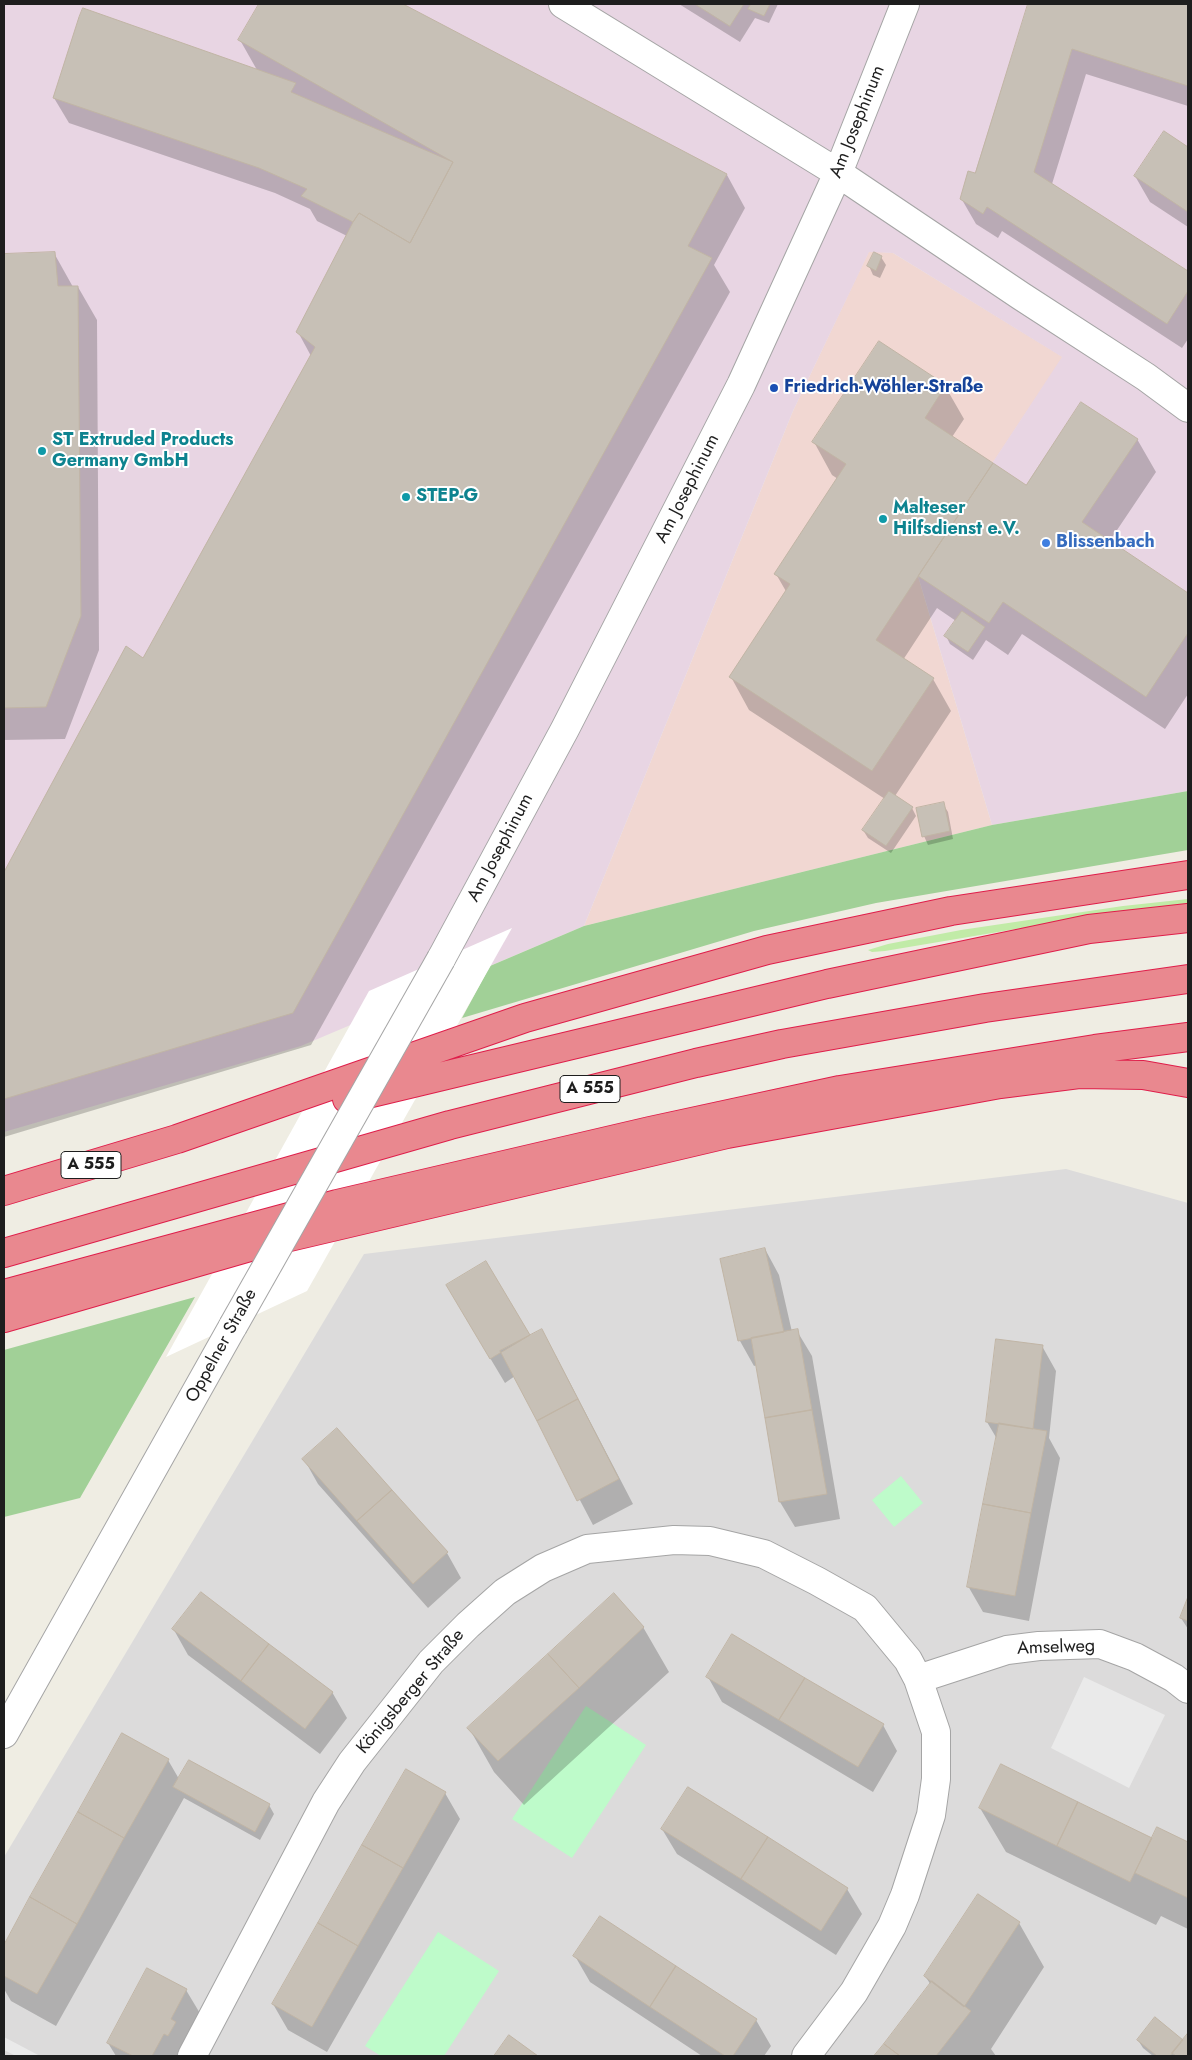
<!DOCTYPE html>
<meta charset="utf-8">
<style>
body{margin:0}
#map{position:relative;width:1192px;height:2060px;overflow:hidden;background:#efede3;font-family:Jost,sans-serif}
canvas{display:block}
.frame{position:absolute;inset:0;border:5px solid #1e1e1e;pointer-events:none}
</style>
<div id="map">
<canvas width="1192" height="2060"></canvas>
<div class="frame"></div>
</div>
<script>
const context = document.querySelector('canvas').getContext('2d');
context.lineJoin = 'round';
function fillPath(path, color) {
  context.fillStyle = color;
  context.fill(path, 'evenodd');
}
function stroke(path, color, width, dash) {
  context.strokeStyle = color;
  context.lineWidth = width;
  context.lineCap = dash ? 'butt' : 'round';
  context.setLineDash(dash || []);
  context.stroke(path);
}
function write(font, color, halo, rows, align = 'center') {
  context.font = font + ' Jost,sans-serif';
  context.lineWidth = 4;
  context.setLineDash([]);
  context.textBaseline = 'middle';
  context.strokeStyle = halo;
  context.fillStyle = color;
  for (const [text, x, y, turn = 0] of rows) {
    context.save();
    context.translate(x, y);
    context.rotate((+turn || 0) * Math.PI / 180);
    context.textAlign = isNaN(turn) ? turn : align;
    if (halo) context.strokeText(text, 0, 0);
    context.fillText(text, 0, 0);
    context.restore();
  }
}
const residential = new Path2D(`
 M 1066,1169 L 1188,1203 L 1188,2056 L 4,2056 L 4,1857 L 364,1254 Z`);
const commercial = new Path2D(`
 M 869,251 L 893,253 L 1063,357 L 918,576 L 992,825 L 584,926 L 793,411 Z`);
const industrial = new Path2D(`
 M 4,4 L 1188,4 L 1188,791 L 992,825 L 918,576 L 1062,357 L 893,253 L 869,252 L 793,411 L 584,926 L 301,1046 L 4,1132 Z`);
const grass = new Path2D(`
 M 1188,899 L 1188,905 L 1034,926 L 885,951 L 872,952 L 868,950 L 888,944 L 961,930 L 1123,906 Z`);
const forest = new Path2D(`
 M 1188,791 L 1188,850 L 876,903 L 754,931 L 462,1018 L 490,966 L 584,926 L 992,825 Z
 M 195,1297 L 80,1498 L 4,1517 L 4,1350 Z`);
const park = new Path2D(`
 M 901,1476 L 923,1503 L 894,1527 L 872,1500 Z
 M 586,1706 L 646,1745 L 572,1858 L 512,1819 Z
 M 438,1932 L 499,1971 L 444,2056 L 381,2056 L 365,2046 Z`);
const parking = new Path2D(`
 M 1084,1677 L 1165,1715 L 1129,1788 L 1051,1748 Z
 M 4,2037 L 40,2056 L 16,2056 L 4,2050 Z`);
const pier = new Path2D(`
 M 512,928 L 307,1291 L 166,1357 L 369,991 Z`);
const shadow = new Path2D(`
 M 261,4 L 401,4 L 727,175 L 745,208 L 714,265 L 730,292 L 311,1045 L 4,1137 L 4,875 L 127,648 L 143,660 L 311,356 L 298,332 L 347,236 L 317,221 L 310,209 L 275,193 L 69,123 L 54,98 L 257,70 L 240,40 Z
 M 679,4 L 778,4 L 769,23 L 755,18 L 740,42 Z
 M 1029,4 L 1188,4 L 1188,106 L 1086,74 L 1052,184 L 1188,273 L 1188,339 L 1182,348 L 1002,231 L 998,238 L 976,224 L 961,198 L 976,174 Z
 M 1164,133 L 1188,149 L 1188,227 L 1150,202 L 1135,176 Z
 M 54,253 L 73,287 L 78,287 L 97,320 L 99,650 L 65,739 L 4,740 L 4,255 Z
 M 881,257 L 886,265 L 880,278 L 873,275 L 869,266 Z
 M 945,386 L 964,419 L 952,437 L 1026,486 L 1137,439 L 1156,472 L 1109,542 L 1188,594 L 1188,694 L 1165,729 L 1022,634 L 1008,655 L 986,640 L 973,660 L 950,644 L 946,636 L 956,621 L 937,608 L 903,660 L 933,679 L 951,711 L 895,796 L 912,808 L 916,816 L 891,853 L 868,838 L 863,830 L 885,799 L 749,710 L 731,677 L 787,593 L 776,574 L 838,479 L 832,475 L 814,442 Z
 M 943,804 L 948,812 L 953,839 L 928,845 L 924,836 Z
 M 765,1249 L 779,1275 L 792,1332 L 797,1331 L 812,1356 L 840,1519 L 795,1527 L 780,1502 L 757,1365 L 754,1366 L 740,1341 L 721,1259 Z
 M 486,1263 L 529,1337 L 556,1356 L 633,1504 L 593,1525 L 515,1376 L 505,1383 L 462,1311 Z
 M 1042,1346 L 1056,1371 L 1049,1438 L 1060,1458 L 1029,1621 L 983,1612 L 968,1586 L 997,1439 L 987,1422 Z
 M 337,1429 L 447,1553 L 461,1578 L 428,1608 L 318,1484 L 304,1459 Z
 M 1188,1600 L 1188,1629 L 1181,1618 Z
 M 643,1627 L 669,1672 L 524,1805 L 494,1772 L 469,1728 Z
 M 174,1630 L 332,1692 L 347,1718 L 320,1754 L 188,1655 Z
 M 708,1677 L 883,1725 L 897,1751 L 873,1792 L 722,1702 Z
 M 123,1734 L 168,1760 L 179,1779 L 189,1761 L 269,1805 L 274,1814 L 260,1840 L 184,1798 L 56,2026 L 11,2001 L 4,1989 L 4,1947 Z
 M 406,1771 L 445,1793 L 460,1819 L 327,2052 L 288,2030 L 273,2004 Z
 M 980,1808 L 1153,1839 L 1158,1828 L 1188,1843 L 1188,1929 L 1161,1916 L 1156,1925 L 1006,1852 Z
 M 662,1829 L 847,1889 L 862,1914 L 836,1955 L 677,1854 Z
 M 601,1918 L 756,2020 L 771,2046 L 764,2056 L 702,2056 L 590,1982 L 575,1956 Z
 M 1019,1923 L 1044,1967 L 991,2049 L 996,2056 L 876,2056 L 931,1985 L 925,1976 Z
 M 186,1990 L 201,2015 L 185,2056 L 116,2056 L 108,2043 Z
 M 1188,2035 L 1188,2056 L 1153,2056 L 1143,2048 L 1138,2040 L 1184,2042 Z`);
const building = new Path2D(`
 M 259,4 L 403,4 L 727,174 L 688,246 L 712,258 L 293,1013 L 4,1099 L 4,872 L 126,646 L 143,658 L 315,347 L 296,332 L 353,222 L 359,213 L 410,243 L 453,162 L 238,40 Z
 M 695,4 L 744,4 L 730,26 Z
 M 751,4 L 770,4 L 764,16 L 748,9 Z
 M 1028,4 L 1188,4 L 1188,86 L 1072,49 L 1034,172 L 1188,271 L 1188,291 L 1167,324 L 987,207 L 983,214 L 960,199 L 968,171 L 975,173 Z
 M 83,8 L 296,83 L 291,92 L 453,162 L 410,243 L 359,213 L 353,222 L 301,196 L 307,189 L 259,168 L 53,98 L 79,17 Z
 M 1164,131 L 1188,147 L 1188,212 L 1134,176 Z
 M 55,252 L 58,286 L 78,286 L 81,616 L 46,707 L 4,708 L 4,254 Z
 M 874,252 L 882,256 L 876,271 L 867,266 Z
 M 879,341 L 946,385 L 925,418 L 993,463 L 876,640 L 934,678 L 872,771 L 729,677 L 790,584 L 774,574 L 846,464 L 812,442 Z
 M 1081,402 L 1138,439 L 1082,522 L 1188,593 L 1188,633 L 1146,697 L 1003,602 L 989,623 L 918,576 L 993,463 L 1026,485 Z
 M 962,611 L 985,627 L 968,652 L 944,636 Z
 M 889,791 L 913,807 L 886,846 L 862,830 Z
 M 944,802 L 950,831 L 922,837 L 916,808 Z
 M 765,1248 L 784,1332 L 738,1341 L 720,1259 Z
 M 486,1261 L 530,1335 L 490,1359 L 446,1285 Z
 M 542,1329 L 578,1399 L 537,1421 L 500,1351 Z
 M 798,1329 L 812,1410 L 765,1418 L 751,1338 Z
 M 996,1339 L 1043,1345 L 1033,1429 L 986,1422 Z
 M 578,1399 L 619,1479 L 577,1501 L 537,1421 Z
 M 812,1410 L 827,1494 L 779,1502 L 765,1418 Z
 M 999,1423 L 1047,1431 L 1031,1513 L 983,1504 Z
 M 337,1428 L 392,1490 L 357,1521 L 302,1459 Z
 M 392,1490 L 448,1552 L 413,1584 L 357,1521 Z
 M 983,1504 L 1031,1513 L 1015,1596 L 967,1587 Z
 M 201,1592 L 269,1644 L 241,1681 L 172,1629 Z
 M 614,1593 L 644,1627 L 579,1688 L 548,1654 Z
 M 1188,1597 L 1188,1621 L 1180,1618 Z
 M 732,1634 L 805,1678 L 779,1720 L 706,1677 Z
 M 269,1644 L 333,1692 L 305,1729 L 241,1681 Z
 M 548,1654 L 579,1688 L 498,1761 L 467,1728 Z
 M 805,1678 L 884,1724 L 858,1767 L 779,1720 Z
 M 122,1733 L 169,1759 L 124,1838 L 78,1812 Z
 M 189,1760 L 270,1804 L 255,1832 L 173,1787 Z
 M 1001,1764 L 1078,1802 L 1057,1846 L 979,1808 Z
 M 406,1769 L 446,1792 L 403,1868 L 362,1845 Z
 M 688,1787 L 768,1837 L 741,1879 L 661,1829 Z
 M 1078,1802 L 1152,1838 L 1130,1882 L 1057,1846 Z
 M 78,1812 L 124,1838 L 77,1924 L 30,1897 Z
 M 1157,1827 L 1188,1842 L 1188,1898 L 1135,1873 Z
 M 768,1837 L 848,1888 L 821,1931 L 741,1879 Z
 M 362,1845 L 403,1868 L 358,1946 L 318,1923 Z
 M 978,1894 L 1020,1922 L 964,2007 L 924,1976 Z
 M 30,1897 L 77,1924 L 37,1994 L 4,1976 L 4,1945 Z
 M 600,1916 L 676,1966 L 650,2007 L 573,1956 Z
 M 318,1923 L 358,1946 L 312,2027 L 272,2004 Z
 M 676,1966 L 757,2019 L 733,2056 L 725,2056 L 650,2007 Z
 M 147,1968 L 187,1989 L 171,2019 L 176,2022 L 168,2036 L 164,2034 L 152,2056 L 133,2056 L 107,2043 Z
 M 932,1981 L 971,2011 L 936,2056 L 900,2056 L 884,2044 Z
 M 1155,2017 L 1183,2040 L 1170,2056 L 1157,2056 L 1137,2040 Z
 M 1188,2033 L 1188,2056 L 1176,2056 L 1172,2053 Z
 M 509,2035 L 538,2056 L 494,2056 Z
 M 884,2044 L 900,2056 L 874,2056 Z`);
const minor = new Path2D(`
 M 563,4 L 838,173 L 1021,296 L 1146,377 L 1188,408
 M 441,959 L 565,729 L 741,385 L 838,173 L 905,4
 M 918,1679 L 1007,1650 L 1039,1646 L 1100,1644 L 1135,1657 L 1174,1678 L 1188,1689
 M 4,1734 L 233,1326
 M 192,2056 L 326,1802 L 352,1762 L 431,1662 L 468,1625 L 505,1592 L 543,1568 L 587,1549 L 674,1540 L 710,1541 L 764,1554 L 817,1581 L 865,1608 L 908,1660 L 918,1679 L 936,1732 L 936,1779 L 931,1815 L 905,1895 L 892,1926 L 854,1992 L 806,2056`);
const highway = new Path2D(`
 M 347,1099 L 827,984 L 1089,929 L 1188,918
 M 4,1191 L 177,1139 L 525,1018 L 767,950 L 951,911 L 1188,875
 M 4,1253 L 450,1125 L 696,1063 L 782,1044 L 985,1008 L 1188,979
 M 4,1294 L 337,1204 L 650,1131 L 840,1090 L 1095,1049 L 1188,1037
 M 4,1318 L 260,1244 L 727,1134 L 1000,1084 L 1079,1074 L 1143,1075 L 1188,1083`);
const minorBridge = new Path2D(`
 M 233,1326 L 441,959`);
const markers = [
 [774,388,5,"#1a4fb4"],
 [42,451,5,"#0f9aa8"],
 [406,497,5,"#0f9aa8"],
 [883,519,5,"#0f9aa8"],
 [1046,543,5,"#3f7fe0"]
];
const shields = [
 [590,1089,60],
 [91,1165,60]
];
const shieldNames = [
 ["A 555",590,1089],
 ["A 555",91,1165]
];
const streetNames = [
 ["Am Josephinum",858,122,-68],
 ["Am Josephinum",688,489,-63],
 ["Am Josephinum",501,848,-62],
 ["Oppelner Straße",222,1346,-61],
 ["Amselweg",1056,1648,-2],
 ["Königsberger Straße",411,1692,-50]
];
const transitNames = [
 ["Friedrich-Wöhler-Straße",784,388]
];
const cultureNames = [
 ["ST Extruded Products",52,441],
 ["Germany GmbH",52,462],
 ["STEP-G",416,497],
 ["Malteser",893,509],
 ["Hilfsdienst e.V.",893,530]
];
const shopNames = [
 ["Blissenbach",1056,543]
];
fillPath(residential, '#dcdbdb');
fillPath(commercial, '#f1d7d2');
fillPath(industrial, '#e8d5e3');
fillPath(grass, '#c1eba7');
fillPath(forest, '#a1d097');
fillPath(park, '#befbca');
fillPath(parking, '#eaeaea');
fillPath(pier, '#fff');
fillPath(shadow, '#0003');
fillPath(building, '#c7c0b6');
stroke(building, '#c1b5a5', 1);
stroke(minor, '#a5a5a5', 30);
stroke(highway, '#df1e4a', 30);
stroke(minor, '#fff', 28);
stroke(highway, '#e9888f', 28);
stroke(minorBridge, '#a5a5a5', 30, []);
stroke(minorBridge, '#fff', 28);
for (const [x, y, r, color] of markers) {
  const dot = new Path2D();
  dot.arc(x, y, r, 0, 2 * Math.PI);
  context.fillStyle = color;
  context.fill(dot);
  stroke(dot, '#fff', 2);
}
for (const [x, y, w] of shields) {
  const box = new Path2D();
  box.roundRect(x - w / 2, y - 13.5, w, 27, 4);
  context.fillStyle = '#fff';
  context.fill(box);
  stroke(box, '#1e1e1e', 1);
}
write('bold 16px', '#1e1e1e', null, shieldNames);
write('18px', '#1e1e1e', '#fff', streetNames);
write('bold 18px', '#164399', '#fff', transitNames, 'left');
write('bold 18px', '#0d838f', '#fff', cultureNames, 'left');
write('bold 18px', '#366cbe', '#fff', shopNames, 'left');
</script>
